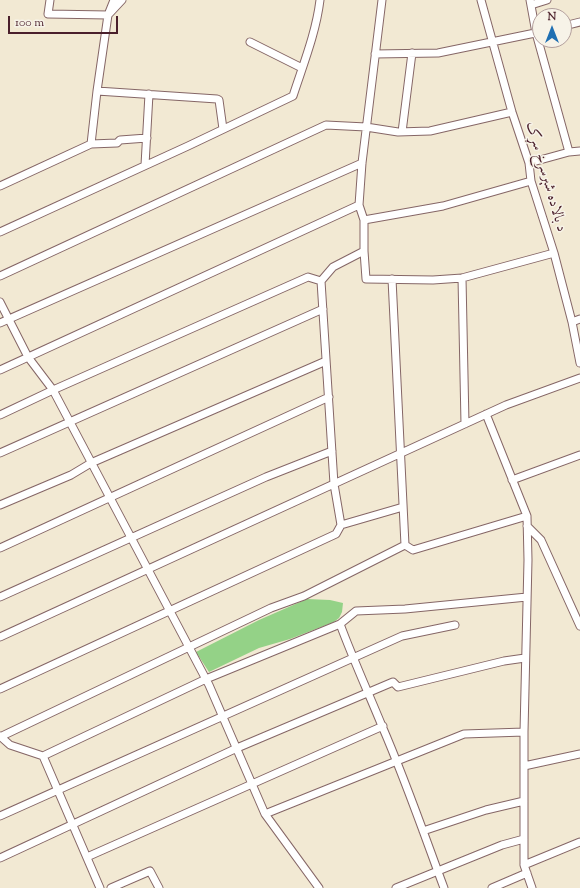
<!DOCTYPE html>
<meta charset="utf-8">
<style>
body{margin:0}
#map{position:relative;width:580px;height:888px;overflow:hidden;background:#f2e9d3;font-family:"Sorts Mill Goudy",serif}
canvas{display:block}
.north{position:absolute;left:532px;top:8px;width:40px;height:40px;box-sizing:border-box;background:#f7f3e8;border:1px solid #b29e9c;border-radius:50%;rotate:0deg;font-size:11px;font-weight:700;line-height:16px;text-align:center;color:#4a1f2b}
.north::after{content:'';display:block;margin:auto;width:14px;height:18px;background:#1f6fb2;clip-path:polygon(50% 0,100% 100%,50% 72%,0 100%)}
.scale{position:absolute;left:8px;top:16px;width:110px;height:18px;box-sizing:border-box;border:2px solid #4a1f2b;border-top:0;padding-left:5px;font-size:12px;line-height:14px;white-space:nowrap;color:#4a1f2b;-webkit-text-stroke:3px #f7f3e8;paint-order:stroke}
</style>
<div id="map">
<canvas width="580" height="888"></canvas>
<div class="north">N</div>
<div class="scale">100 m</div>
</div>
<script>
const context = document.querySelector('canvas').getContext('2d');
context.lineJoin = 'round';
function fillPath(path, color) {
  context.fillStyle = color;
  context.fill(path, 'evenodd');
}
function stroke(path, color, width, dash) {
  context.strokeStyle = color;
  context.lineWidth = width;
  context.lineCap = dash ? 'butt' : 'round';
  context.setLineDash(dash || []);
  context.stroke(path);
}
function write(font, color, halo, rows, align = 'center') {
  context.font = font + ' "Sorts Mill Goudy",Amiri,serif';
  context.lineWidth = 3;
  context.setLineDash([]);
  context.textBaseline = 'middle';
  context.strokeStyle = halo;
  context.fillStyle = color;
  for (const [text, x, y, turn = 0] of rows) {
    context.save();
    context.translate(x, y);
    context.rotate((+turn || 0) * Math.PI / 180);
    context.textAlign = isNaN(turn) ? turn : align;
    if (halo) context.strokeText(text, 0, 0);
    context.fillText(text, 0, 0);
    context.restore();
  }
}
const green = new Path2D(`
 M 307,599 L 330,600 L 343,603 L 342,612 L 339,618 L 334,622 L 290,639 L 259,648 L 209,672 L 196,652 L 259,620 Z`);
const minor = new Path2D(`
 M 50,0 L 48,14 L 108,15 L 122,0
 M 481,0 L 512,112 L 529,163 L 531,181 L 554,253 L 572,322 L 580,363
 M 530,0 L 536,33 L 569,152
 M 531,5 L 547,0
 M 564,26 L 580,22
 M 250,42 L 302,68
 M 375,54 L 438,53 L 540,32
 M 97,91 L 217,99 L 219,100 L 223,129
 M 402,132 L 412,53
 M 91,144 L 97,91 L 108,15 L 114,0
 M 529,163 L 569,152 L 580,151
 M 145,165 L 149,94
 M 0,186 L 91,144 L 117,143 L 120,140 L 147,138
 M 364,220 L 443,206 L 531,181
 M 0,232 L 188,146 L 293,96 C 303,65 316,33 320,0
 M 364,251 L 366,279 L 433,280 L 462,278 L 554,253
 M 0,276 L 326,125 L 366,127 L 398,132 L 430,131 L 512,112
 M 462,278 L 465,424
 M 392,279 L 405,545
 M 0,302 L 28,357 L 53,390 L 209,685 L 265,814 L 319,888
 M 572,322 L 580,319
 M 0,323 L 362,163
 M 0,370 L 359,205
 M 486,414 L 527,516 L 528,560 L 524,732 L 524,865 L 532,888
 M 0,415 L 53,390 L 308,277 L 321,281
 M 0,453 L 323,309
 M 512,480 L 580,455
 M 0,505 L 71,475 L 91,463 L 326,361
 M 341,525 L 334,484 L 321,281 L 333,267 L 364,251 L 364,220 L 359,205 L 362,163 L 382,0
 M 527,526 L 541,540 L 580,626
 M 0,548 L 329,397
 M 0,597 L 266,477 L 332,451
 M 340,624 C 353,659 368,692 382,726 C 405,779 424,834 444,888
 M 0,637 L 506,405 L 580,378
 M 0,689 L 336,534 L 341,525 L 403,507
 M 0,736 L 10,745 L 43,756 L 100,888
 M 0,737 L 271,608 L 304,596 L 405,545 L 413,550 L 527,516
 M 43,756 L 206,679 L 340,624 L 356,611 L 405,609 L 527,597
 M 524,766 L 580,754
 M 265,814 L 464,734 L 524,732
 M 0,816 L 402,636 L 455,625
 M 423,831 L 486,810 L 524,801
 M 87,857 L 383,726
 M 0,858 L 237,748 L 393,682 L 398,687 L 504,661 L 525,658
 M 524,865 L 580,842
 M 111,888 L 150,871 L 159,888
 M 396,888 L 502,845 L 524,839
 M 492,888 L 527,873`);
const streetNames = [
 ["د بالاده شېرسرخ سړک",545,177,74]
];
fillPath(green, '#94d287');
stroke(minor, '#856666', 9);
stroke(minor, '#fff', 7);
write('15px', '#4a1f2b', '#f7f3e8', streetNames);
</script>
